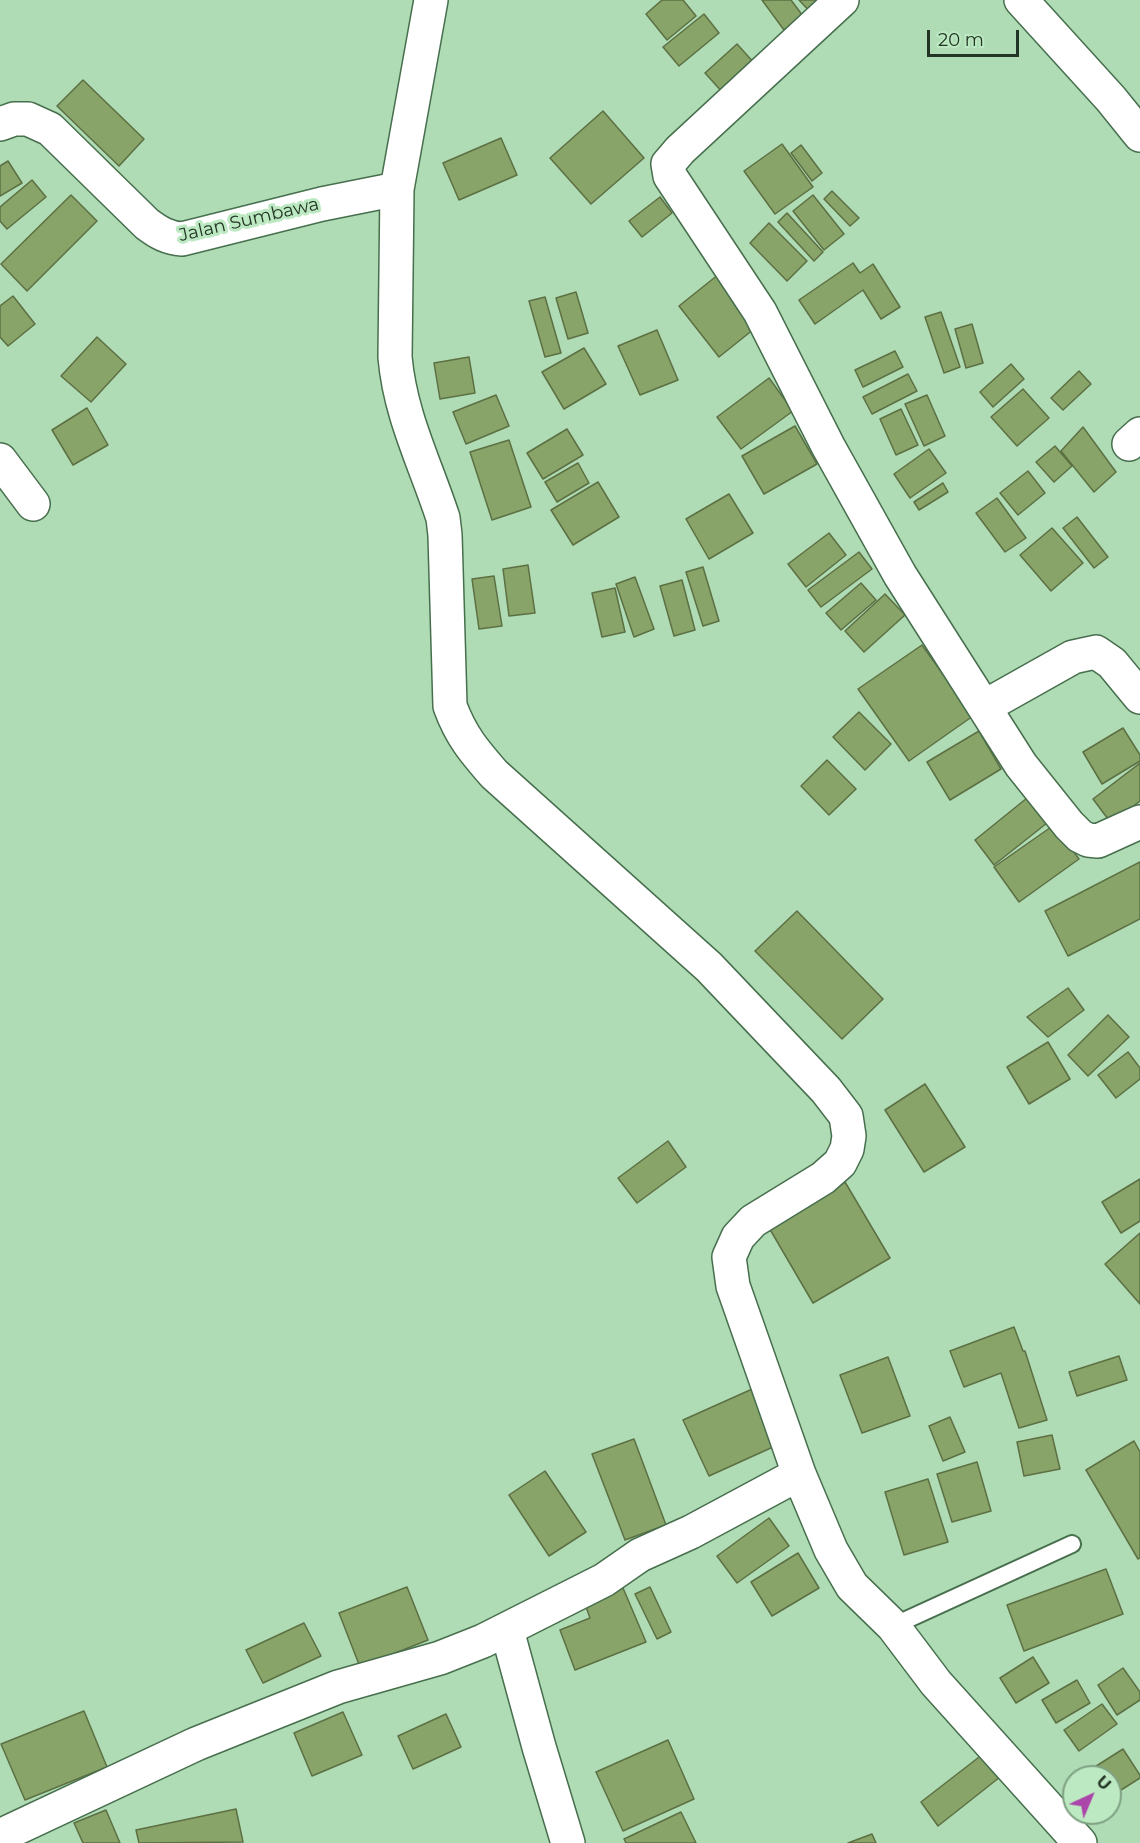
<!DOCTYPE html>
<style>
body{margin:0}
#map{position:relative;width:1140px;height:1843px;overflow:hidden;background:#afdbb5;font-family:Montserrat,sans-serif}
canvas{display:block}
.north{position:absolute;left:1062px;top:1765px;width:60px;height:60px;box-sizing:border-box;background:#bce9c1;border:2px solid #7fa183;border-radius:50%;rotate:44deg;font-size:16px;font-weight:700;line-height:24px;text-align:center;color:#233425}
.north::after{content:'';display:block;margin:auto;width:21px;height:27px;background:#ab45a9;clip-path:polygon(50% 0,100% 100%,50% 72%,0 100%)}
.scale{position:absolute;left:927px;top:30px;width:92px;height:27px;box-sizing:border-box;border:3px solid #233425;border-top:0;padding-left:8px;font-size:18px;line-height:21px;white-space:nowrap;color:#233425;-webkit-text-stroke:4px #bce9c1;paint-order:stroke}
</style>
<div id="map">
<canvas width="1140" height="1843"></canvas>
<div class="north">U</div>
<div class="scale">20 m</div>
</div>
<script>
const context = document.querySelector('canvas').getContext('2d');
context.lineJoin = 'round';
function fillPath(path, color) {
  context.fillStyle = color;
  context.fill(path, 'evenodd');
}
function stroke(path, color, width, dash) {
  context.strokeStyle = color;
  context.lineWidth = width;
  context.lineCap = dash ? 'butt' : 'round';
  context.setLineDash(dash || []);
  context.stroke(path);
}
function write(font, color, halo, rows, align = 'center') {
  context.font = font + ' Montserrat,sans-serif';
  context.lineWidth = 6;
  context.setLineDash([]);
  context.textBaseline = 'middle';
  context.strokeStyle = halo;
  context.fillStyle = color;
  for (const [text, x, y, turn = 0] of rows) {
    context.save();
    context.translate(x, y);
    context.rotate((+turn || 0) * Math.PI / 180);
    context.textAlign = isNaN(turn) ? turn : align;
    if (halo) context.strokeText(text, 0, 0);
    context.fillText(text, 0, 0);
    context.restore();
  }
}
const building = new Path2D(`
 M 662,0 L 683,0 L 696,16 L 667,40 L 646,14 Z
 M 762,0 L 791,0 L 803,16 L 784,30 Z
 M 799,0 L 824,0 L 813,15 Z
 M 704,14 L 719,33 L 679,66 L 663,47 Z
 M 737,44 L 756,65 L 724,94 L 705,73 Z
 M 83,80 L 144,139 L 119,166 L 57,106 Z
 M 603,111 L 644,158 L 591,204 L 550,158 Z
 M 501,138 L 517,175 L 459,200 L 443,163 Z
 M 782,144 L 813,187 L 775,214 L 744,171 Z
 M 801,145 L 822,173 L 812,181 L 791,153 Z
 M 8,161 L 22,183 L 0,196 L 0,166 Z
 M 32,180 L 46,197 L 7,229 L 0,221 L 0,207 Z
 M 832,191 L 859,218 L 850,226 L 824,199 Z
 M 71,195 L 97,221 L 27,291 L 1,264 Z
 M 813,195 L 844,234 L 824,250 L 793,211 Z
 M 660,197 L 672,213 L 642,237 L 629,221 Z
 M 787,213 L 823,252 L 814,261 L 778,222 Z
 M 769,223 L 807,261 L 787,281 L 750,243 Z
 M 853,263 L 860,273 L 873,264 L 900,307 L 881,319 L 863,290 L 815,324 L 799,300 Z
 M 719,274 L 759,325 L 719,357 L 679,306 Z
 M 576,292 L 588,333 L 568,339 L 556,298 Z
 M 13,296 L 35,324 L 8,346 L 0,337 L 0,306 Z
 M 545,297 L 561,353 L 545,357 L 529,301 Z
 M 941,312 L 960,367 L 944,373 L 925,317 Z
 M 972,324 L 983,363 L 966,368 L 955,329 Z
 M 657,330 L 678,380 L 640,395 L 618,346 Z
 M 97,337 L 126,364 L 91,402 L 61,376 Z
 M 584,348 L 606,384 L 564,409 L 542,372 Z
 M 895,351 L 903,367 L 863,387 L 855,370 Z
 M 469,357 L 475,393 L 440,399 L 434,363 Z
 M 1011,364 L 1024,379 L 993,407 L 980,392 Z
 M 1079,371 L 1091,384 L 1063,410 L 1051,398 Z
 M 908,374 L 917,391 L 872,414 L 863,397 Z
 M 769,378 L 793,411 L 741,449 L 717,417 Z
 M 1023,389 L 1049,418 L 1017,446 L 991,417 Z
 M 496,395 L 509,426 L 466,444 L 453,412 Z
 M 927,395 L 945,436 L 924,446 L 905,404 Z
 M 87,408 L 108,445 L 73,465 L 52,430 Z
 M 901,409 L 918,445 L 896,455 L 880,419 Z
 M 795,426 L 817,464 L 764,494 L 742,456 Z
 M 1083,427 L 1116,472 L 1094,492 L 1061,451 Z
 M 567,429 L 583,455 L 543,479 L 527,453 Z
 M 509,440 L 531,507 L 492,520 L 470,452 Z
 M 1055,446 L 1072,466 L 1054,482 L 1036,462 Z
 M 929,449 L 946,473 L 910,498 L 894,474 Z
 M 578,463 L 589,483 L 557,502 L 545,482 Z
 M 1028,471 L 1045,493 L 1018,515 L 1000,493 Z
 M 598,482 L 619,517 L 573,545 L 551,510 Z
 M 943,483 L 948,492 L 919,510 L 914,502 Z
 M 729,494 L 753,533 L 709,559 L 686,519 Z
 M 997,498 L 1026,538 L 1005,552 L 976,513 Z
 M 1077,517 L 1108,557 L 1094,568 L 1063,528 Z
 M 1052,528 L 1083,563 L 1051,591 L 1020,555 Z
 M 829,533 L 846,555 L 806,587 L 788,564 Z
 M 859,552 L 872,569 L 821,607 L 808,590 Z
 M 528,565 L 535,613 L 509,616 L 503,569 Z
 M 703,567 L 719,621 L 703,626 L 686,572 Z
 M 494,576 L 502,626 L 479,629 L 472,579 Z
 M 635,577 L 654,629 L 634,637 L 616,584 Z
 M 682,580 L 695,630 L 674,636 L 660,586 Z
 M 861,583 L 876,600 L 841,630 L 826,613 Z
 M 615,588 L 625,632 L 602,637 L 592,593 Z
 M 885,594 L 905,615 L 864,652 L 845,631 Z
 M 922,645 L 973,716 L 909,761 L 858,689 Z
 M 859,712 L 891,744 L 865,770 L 833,737 Z
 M 1123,728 L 1140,755 L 1140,761 L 1102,784 L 1083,752 Z
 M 979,731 L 1001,769 L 950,800 L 927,762 Z
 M 827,760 L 856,789 L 829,815 L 801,786 Z
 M 1140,763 L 1140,801 L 1111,823 L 1093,799 Z
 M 1027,798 L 1047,823 L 994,865 L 975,840 Z
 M 1054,825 L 1079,859 L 1019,902 L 994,867 Z
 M 1140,862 L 1140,919 L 1068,956 L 1045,911 Z
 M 797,911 L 883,999 L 842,1039 L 755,951 Z
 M 1068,988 L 1084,1010 L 1048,1037 L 1027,1017 Z
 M 1108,1015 L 1129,1037 L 1088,1076 L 1068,1055 Z
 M 1048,1042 L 1070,1079 L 1029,1104 L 1007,1067 Z
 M 1128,1052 L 1140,1068 L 1140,1079 L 1116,1098 L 1098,1075 Z
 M 925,1084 L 965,1147 L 924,1172 L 885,1110 Z
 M 668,1141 L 686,1167 L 637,1203 L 618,1178 Z
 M 1140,1179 L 1140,1221 L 1121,1233 L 1102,1202 Z
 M 845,1182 L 890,1258 L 813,1303 L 768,1226 Z
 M 1140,1233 L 1140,1304 L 1105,1264 Z
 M 1014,1327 L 1023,1351 L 1025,1351 L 1047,1420 L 1019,1428 L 1001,1373 L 964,1387 L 950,1351 Z
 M 1119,1356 L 1127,1380 L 1077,1396 L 1069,1372 Z
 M 888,1357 L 910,1416 L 862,1433 L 840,1375 Z
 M 759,1386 L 784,1442 L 709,1476 L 683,1420 Z
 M 950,1417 L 965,1452 L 943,1461 L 929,1426 Z
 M 1052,1435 L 1060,1469 L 1024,1476 L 1017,1442 Z
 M 634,1439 L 666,1525 L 625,1540 L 592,1454 Z
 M 1134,1441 L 1140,1452 L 1140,1558 L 1138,1559 L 1086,1470 Z
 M 977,1462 L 991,1511 L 952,1522 L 937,1474 Z
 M 545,1471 L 586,1532 L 549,1556 L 509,1495 Z
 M 928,1479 L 948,1542 L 904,1555 L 885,1492 Z
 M 769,1518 L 789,1546 L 737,1583 L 717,1556 Z
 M 798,1553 L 819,1588 L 772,1616 L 751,1582 Z
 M 1106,1569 L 1123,1614 L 1024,1651 L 1007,1605 Z
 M 407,1587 L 428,1640 L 360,1667 L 339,1613 Z
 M 650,1587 L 671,1632 L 657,1639 L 635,1594 Z
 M 623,1588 L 646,1642 L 575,1670 L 560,1630 L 590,1618 L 585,1604 Z
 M 304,1623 L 321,1656 L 263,1683 L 246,1650 Z
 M 1033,1657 L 1049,1683 L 1016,1703 L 1000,1678 Z
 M 1123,1668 L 1140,1692 L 1140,1700 L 1117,1715 L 1098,1685 Z
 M 1077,1680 L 1090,1703 L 1056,1723 L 1042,1700 Z
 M 1102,1704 L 1117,1724 L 1079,1751 L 1064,1730 Z
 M 84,1711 L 107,1767 L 25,1800 L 1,1744 Z
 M 343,1712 L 362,1755 L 312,1776 L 294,1733 Z
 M 446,1714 L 461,1747 L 413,1769 L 398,1736 Z
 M 668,1740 L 694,1799 L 623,1831 L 596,1772 Z
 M 1123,1749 L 1140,1775 L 1140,1778 L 1110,1797 L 1110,1777 L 1079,1777 Z
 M 983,1754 L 1000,1777 L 938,1826 L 921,1802 Z
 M 236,1809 L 243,1842 L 139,1843 L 136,1830 Z
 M 106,1810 L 120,1843 L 83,1843 L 74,1823 Z
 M 681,1812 L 696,1843 L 626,1843 L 624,1839 Z
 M 872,1834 L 876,1843 L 848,1843 Z`);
const lane = new Path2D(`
 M 893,1626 L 1072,1544`);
const street = new Path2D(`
 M 431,0 L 397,189 L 395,357 C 400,415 425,463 443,518 L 445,535 L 450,706 C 461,736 474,751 494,774 L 709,967 L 826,1090 L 846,1116 L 849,1136 L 847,1149 L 840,1163 L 823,1178 L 753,1221 L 738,1237 L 729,1257 L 733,1286 L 799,1474 L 831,1550 L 852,1586 L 893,1626 L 936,1683 L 1080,1843
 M 842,0 L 680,150 L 668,164 L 670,176 L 760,312 L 828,446 L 900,575 L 1021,765 L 1069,825 L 1080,836 L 1088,840 L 1098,841 L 1140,822
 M 1021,0 L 1111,99 L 1140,135
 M 0,124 L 14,119 L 28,119 L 50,129 L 147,224 C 159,233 168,238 182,239 L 322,204 L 397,189
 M 1129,444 L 1140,434
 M 0,460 L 33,504
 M 984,707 L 1073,657 L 1096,652 L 1112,663 L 1140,697
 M 507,1630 L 539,1747 L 568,1843
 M 0,1836 L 196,1744 L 338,1687 L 440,1658 L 483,1641 L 604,1580 L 640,1555 L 691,1532 L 799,1474`);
const streetNames = [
 ["Jalan Sumbawa",249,220,-13]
];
fillPath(building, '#89a468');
stroke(building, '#5c7043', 1.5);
stroke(lane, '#476f4d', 20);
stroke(street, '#476f4d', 36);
stroke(lane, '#fff', 16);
stroke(street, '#fff', 33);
write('18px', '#233425', '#bce9c1', streetNames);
</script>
